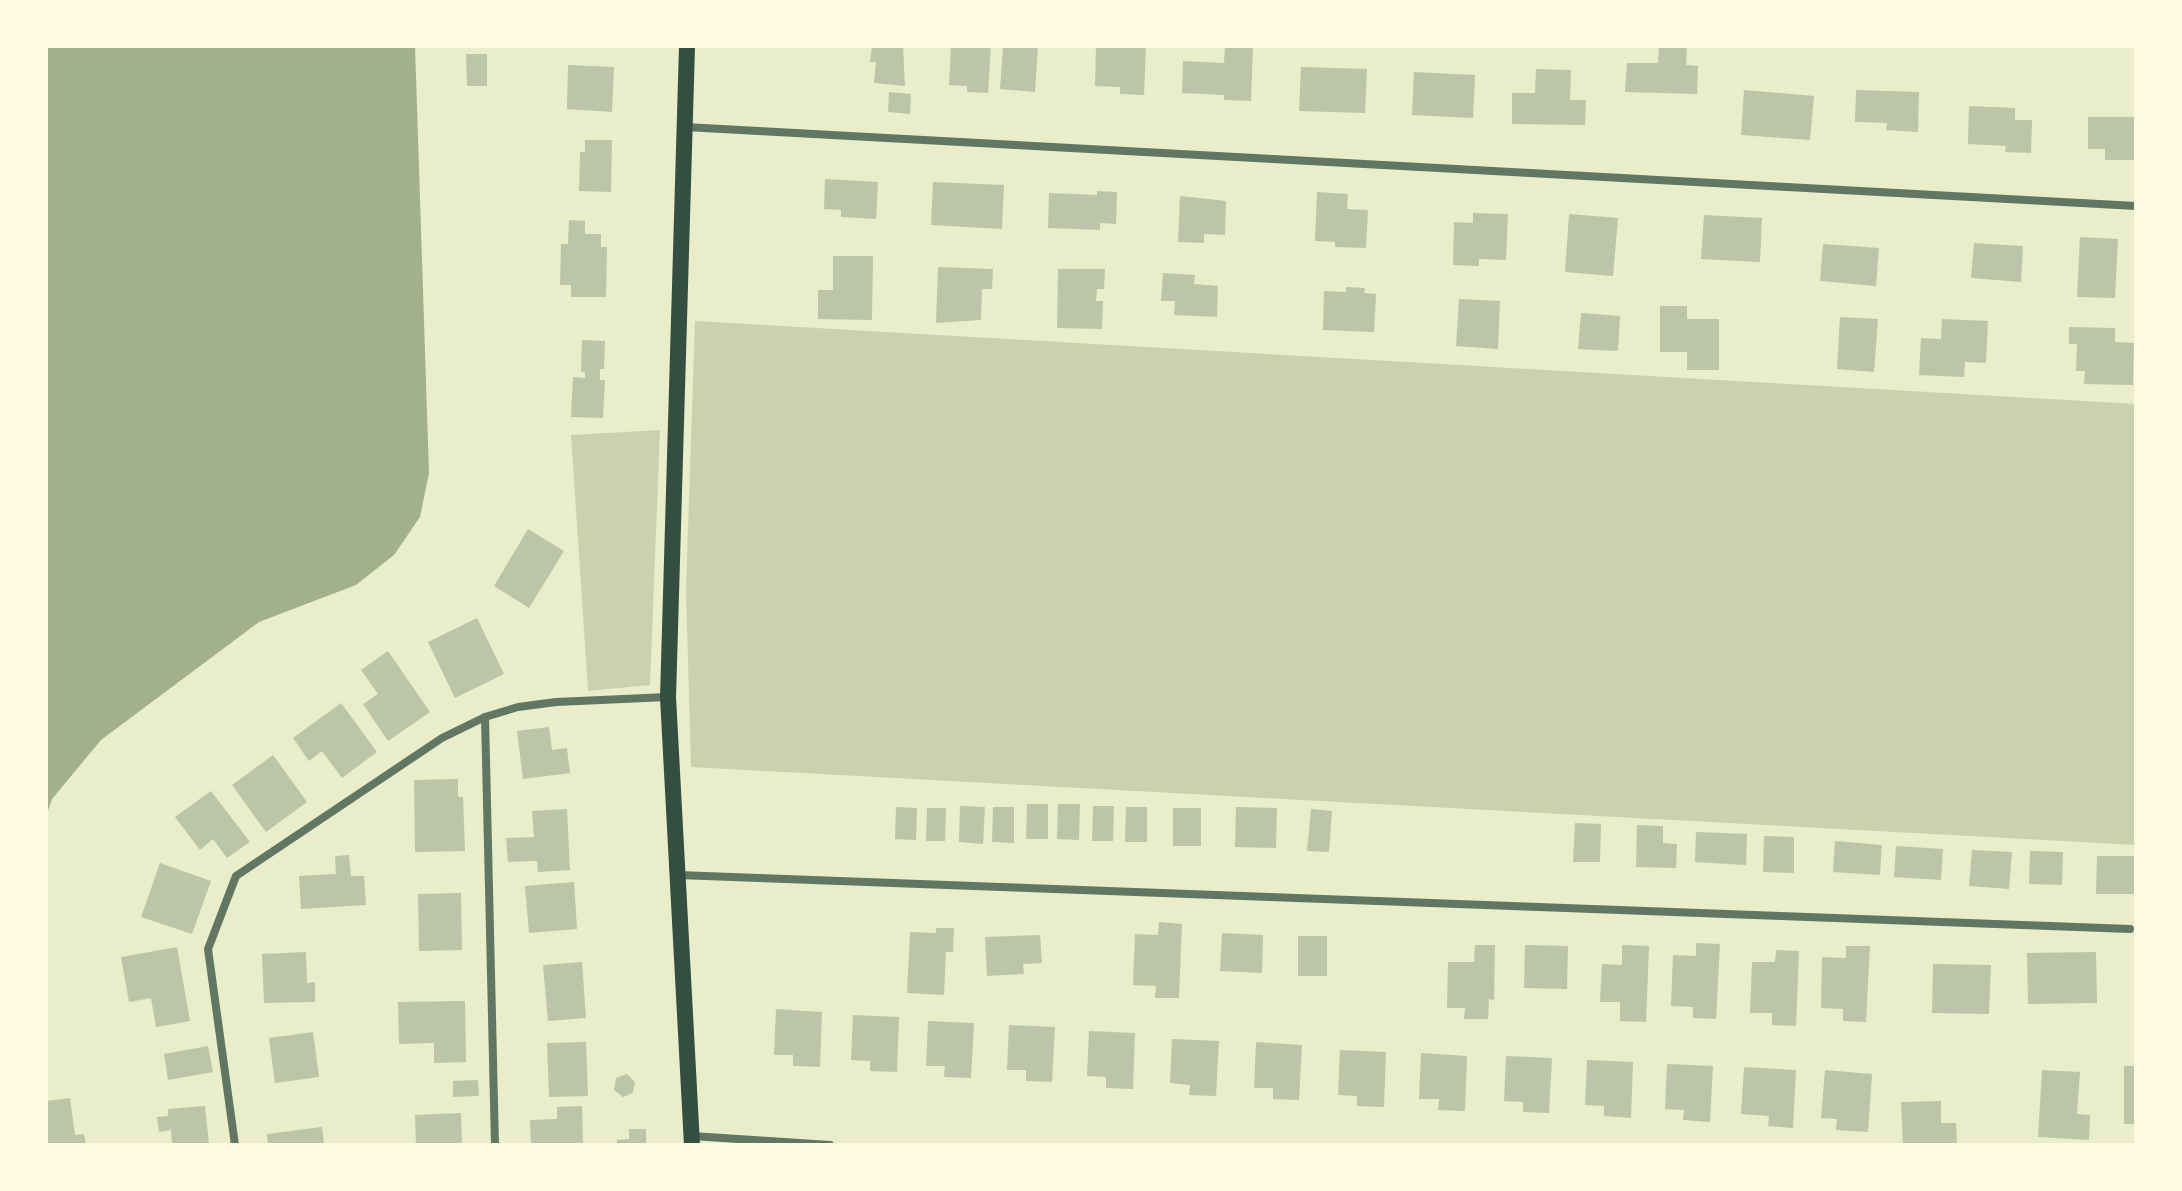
<!DOCTYPE html>
<style>
body{margin:0}
#map{position:relative;width:2182px;height:1191px;overflow:hidden;background:#e9edc9;font-family:Mulish,sans-serif}
canvas{display:block}
.frame{position:absolute;inset:0;border:48px solid #fefae0;pointer-events:none}
</style>
<div id="map">
<canvas width="2182" height="1191"></canvas>
<div class="frame"></div>
</div>
<script>
const context = document.querySelector('canvas').getContext('2d');
context.lineJoin = 'round';
function fillPath(path, color) {
  context.fillStyle = color;
  context.fill(path, 'evenodd');
}
function stroke(path, color, width, dash) {
  context.strokeStyle = color;
  context.lineWidth = width;
  context.lineCap = dash ? 'butt' : 'round';
  context.setLineDash(dash || []);
  context.stroke(path);
}
const green = new Path2D(`
 M 695,321 L 2136,404 L 2136,845 L 691,767 L 686,590 Z
 M 660,430 L 650,685 L 588,691 L 571,435 Z`);
const water = new Path2D(`
 M 46,46 L 415,46 L 429,473 L 420,517 L 394,555 L 356,585 L 259,622 L 101,740 L 52,799 L 46,816 Z`);
const building = new Path2D(`
 M 872,46 L 903,46 L 905,86 L 874,83 L 876,62 L 870,62 Z
 M 951,46 L 991,46 L 988,93 L 967,92 L 967,86 L 949,85 Z
 M 1003,46 L 1038,46 L 1035,92 L 1000,89 Z
 M 1096,46 L 1146,46 L 1144,95 L 1120,94 L 1120,87 L 1095,86 Z
 M 1225,46 L 1253,46 L 1251,101 L 1224,100 L 1224,95 L 1182,93 L 1183,61 L 1224,63 Z
 M 1659,46 L 1687,46 L 1686,65 L 1698,66 L 1697,94 L 1625,92 L 1627,63 L 1658,63 Z
 M 466,54 L 487,54 L 487,86 L 467,86 Z
 M 568,65 L 614,67 L 612,112 L 567,109 Z
 M 1301,67 L 1367,69 L 1365,113 L 1299,111 Z
 M 1536,69 L 1571,70 L 1570,100 L 1586,100 L 1585,125 L 1512,124 L 1512,93 L 1535,93 Z
 M 1414,72 L 1475,75 L 1473,118 L 1412,115 Z
 M 1744,90 L 1814,96 L 1810,140 L 1741,135 Z
 M 1856,90 L 1919,92 L 1918,132 L 1886,130 L 1887,123 L 1855,122 Z
 M 889,92 L 911,94 L 910,114 L 888,112 Z
 M 1969,106 L 2015,108 L 2015,120 L 2032,120 L 2031,153 L 2005,152 L 2006,146 L 1968,144 Z
 M 2088,117 L 2136,117 L 2136,160 L 2105,160 L 2105,149 L 2088,149 Z
 M 585,140 L 612,140 L 611,192 L 579,191 L 580,152 L 585,152 Z
 M 825,179 L 878,182 L 876,219 L 841,217 L 841,210 L 824,209 Z
 M 933,182 L 1004,185 L 1002,229 L 931,225 Z
 M 1097,191 L 1117,192 L 1116,224 L 1100,223 L 1100,230 L 1048,228 L 1049,193 L 1097,195 Z
 M 1317,192 L 1348,194 L 1347,209 L 1368,210 L 1366,248 L 1335,247 L 1335,242 L 1315,241 Z
 M 1180,196 L 1226,201 L 1225,235 L 1204,234 L 1204,243 L 1178,242 Z
 M 1473,213 L 1508,214 L 1506,260 L 1479,259 L 1479,266 L 1453,265 L 1454,222 L 1473,223 Z
 M 1569,214 L 1618,218 L 1613,276 L 1565,272 Z
 M 1704,215 L 1762,218 L 1760,262 L 1701,259 Z
 M 569,220 L 585,221 L 585,234 L 601,234 L 601,247 L 607,247 L 606,297 L 571,297 L 571,285 L 560,285 L 561,244 L 568,244 Z
 M 2080,237 L 2118,239 L 2115,298 L 2077,297 Z
 M 1974,243 L 2023,246 L 2021,282 L 1971,278 Z
 M 1823,244 L 1879,248 L 1876,286 L 1820,281 Z
 M 833,256 L 873,256 L 872,320 L 818,319 L 818,290 L 833,290 Z
 M 938,267 L 993,269 L 992,289 L 982,289 L 981,320 L 936,323 Z
 M 1058,269 L 1105,269 L 1104,289 L 1097,289 L 1096,301 L 1103,301 L 1102,329 L 1057,328 Z
 M 1163,273 L 1195,275 L 1194,284 L 1218,286 L 1217,317 L 1174,315 L 1175,301 L 1161,301 Z
 M 1346,287 L 1365,288 L 1364,293 L 1376,294 L 1374,332 L 1323,330 L 1324,291 L 1346,292 Z
 M 1459,299 L 1500,301 L 1498,349 L 1456,346 Z
 M 1660,306 L 1687,306 L 1687,319 L 1719,319 L 1719,370 L 1687,370 L 1687,352 L 1660,352 Z
 M 1581,313 L 1620,316 L 1618,351 L 1578,349 Z
 M 1840,317 L 1878,319 L 1874,372 L 1837,369 Z
 M 1942,319 L 1988,321 L 1986,363 L 1965,362 L 1964,377 L 1919,375 L 1921,338 L 1941,339 Z
 M 2069,327 L 2115,328 L 2115,342 L 2134,343 L 2133,385 L 2084,384 L 2085,371 L 2076,371 L 2077,344 L 2069,344 Z
 M 582,340 L 605,341 L 604,369 L 600,369 L 600,380 L 605,380 L 603,418 L 571,417 L 573,377 L 585,378 L 585,372 L 581,372 Z
 M 528,529 L 564,551 L 529,608 L 494,586 Z
 M 477,618 L 504,674 L 455,698 L 428,642 Z
 M 388,651 L 430,712 L 388,741 L 363,704 L 378,694 L 361,670 Z
 M 341,703 L 377,752 L 342,778 L 322,751 L 309,761 L 293,738 Z
 M 549,727 L 552,750 L 567,748 L 570,773 L 523,779 L 517,731 Z
 M 273,755 L 307,802 L 266,832 L 232,785 Z
 M 458,779 L 458,797 L 463,797 L 465,851 L 415,852 L 414,780 Z
 M 211,791 L 250,842 L 227,858 L 213,839 L 200,850 L 175,817 Z
 M 1027,804 L 1048,804 L 1048,839 L 1026,839 Z
 M 1058,804 L 1080,804 L 1079,840 L 1057,839 Z
 M 960,806 L 985,807 L 983,844 L 959,842 Z
 M 1093,806 L 1114,806 L 1113,841 L 1092,841 Z
 M 896,807 L 917,808 L 916,840 L 895,839 Z
 M 993,807 L 1014,807 L 1014,843 L 992,842 Z
 M 1126,807 L 1147,807 L 1147,842 L 1125,842 Z
 M 1236,807 L 1277,808 L 1276,848 L 1235,847 Z
 M 927,808 L 946,808 L 945,841 L 926,841 Z
 M 1173,808 L 1201,808 L 1201,846 L 1173,846 Z
 M 567,809 L 570,870 L 538,872 L 537,861 L 508,862 L 506,838 L 534,837 L 532,811 Z
 M 1311,809 L 1332,811 L 1329,852 L 1307,851 Z
 M 1575,823 L 1601,824 L 1600,862 L 1573,862 Z
 M 1637,825 L 1663,826 L 1663,843 L 1677,844 L 1676,868 L 1636,867 Z
 M 1696,832 L 1747,834 L 1746,865 L 1695,862 Z
 M 1764,836 L 1794,837 L 1794,873 L 1763,872 Z
 M 1835,841 L 1882,845 L 1880,875 L 1833,872 Z
 M 1896,846 L 1943,849 L 1941,880 L 1894,877 Z
 M 1972,850 L 2012,852 L 2009,889 L 1969,886 Z
 M 2030,851 L 2063,852 L 2062,885 L 2029,884 Z
 M 349,855 L 351,876 L 364,876 L 366,905 L 301,909 L 299,876 L 336,874 L 335,856 Z
 M 2097,856 L 2136,856 L 2135,894 L 2096,894 Z
 M 160,863 L 211,881 L 192,934 L 141,917 Z
 M 574,882 L 577,929 L 529,933 L 525,886 Z
 M 461,893 L 462,950 L 419,951 L 418,894 Z
 M 1159,922 L 1182,924 L 1179,998 L 1155,998 L 1156,986 L 1133,985 L 1135,934 L 1158,935 Z
 M 936,928 L 954,928 L 953,952 L 946,952 L 944,995 L 907,993 L 910,932 L 936,933 Z
 M 1222,933 L 1263,935 L 1262,973 L 1220,971 Z
 M 1040,935 L 1042,963 L 1023,964 L 1024,974 L 987,976 L 985,937 Z
 M 1298,936 L 1327,936 L 1327,976 L 1298,976 Z
 M 1696,943 L 1720,944 L 1716,1019 L 1693,1018 L 1693,1007 L 1671,1006 L 1673,955 L 1696,956 Z
 M 1475,945 L 1495,945 L 1494,1000 L 1489,999 L 1488,1019 L 1464,1019 L 1465,1008 L 1447,1008 L 1448,962 L 1474,962 Z
 M 1525,945 L 1568,946 L 1567,989 L 1524,988 Z
 M 1622,945 L 1649,946 L 1646,1022 L 1620,1021 L 1620,1002 L 1600,1002 L 1602,964 L 1622,965 Z
 M 1846,946 L 1870,946 L 1866,1022 L 1843,1021 L 1843,1009 L 1821,1008 L 1822,957 L 1846,958 Z
 M 177,947 L 190,1021 L 156,1027 L 151,998 L 129,1002 L 121,957 Z
 M 1776,950 L 1799,951 L 1796,1026 L 1772,1025 L 1772,1013 L 1750,1013 L 1752,962 L 1775,962 Z
 M 306,952 L 307,983 L 315,982 L 315,1002 L 264,1003 L 262,954 Z
 M 2096,952 L 2097,1003 L 2028,1004 L 2027,953 Z
 M 582,962 L 586,1018 L 548,1021 L 543,965 Z
 M 1933,964 L 1991,965 L 1989,1014 L 1932,1013 Z
 M 465,1001 L 466,1062 L 434,1063 L 434,1043 L 399,1044 L 398,1002 Z
 M 776,1009 L 822,1012 L 820,1067 L 793,1066 L 793,1055 L 774,1055 Z
 M 853,1015 L 899,1017 L 897,1072 L 870,1071 L 870,1061 L 851,1060 Z
 M 928,1021 L 974,1023 L 971,1078 L 944,1077 L 945,1066 L 926,1066 Z
 M 1009,1025 L 1055,1027 L 1052,1082 L 1026,1081 L 1026,1070 L 1007,1070 Z
 M 1089,1031 L 1135,1033 L 1133,1089 L 1106,1088 L 1106,1077 L 1087,1076 Z
 M 313,1032 L 319,1077 L 275,1083 L 269,1038 Z
 M 1172,1039 L 1219,1041 L 1216,1096 L 1189,1095 L 1190,1085 L 1170,1083 Z
 M 586,1042 L 588,1096 L 549,1097 L 547,1043 Z
 M 1256,1042 L 1302,1045 L 1299,1100 L 1273,1099 L 1273,1088 L 1254,1088 Z
 M 208,1046 L 213,1072 L 168,1080 L 164,1054 Z
 M 1340,1050 L 1386,1052 L 1384,1107 L 1357,1106 L 1357,1096 L 1338,1095 Z
 M 1421,1053 L 1467,1056 L 1465,1111 L 1438,1110 L 1439,1099 L 1419,1099 Z
 M 1506,1056 L 1552,1058 L 1549,1113 L 1523,1112 L 1523,1102 L 1504,1101 Z
 M 1587,1060 L 1633,1062 L 1631,1118 L 1604,1116 L 1604,1106 L 1585,1105 Z
 M 1667,1064 L 1713,1066 L 1710,1122 L 1683,1120 L 1684,1110 L 1665,1109 Z
 M 2124,1066 L 2136,1066 L 2136,1124 L 2124,1124 Z
 M 1744,1067 L 1796,1070 L 1793,1128 L 1768,1126 L 1769,1116 L 1741,1114 Z
 M 1825,1070 L 1872,1074 L 1868,1132 L 1836,1130 L 1837,1119 L 1821,1118 Z
 M 2042,1070 L 2080,1072 L 2077,1114 L 2090,1115 L 2089,1140 L 2038,1137 Z
 M 627,1074 L 635,1082 L 633,1093 L 623,1097 L 614,1090 L 616,1078 Z
 M 478,1080 L 479,1096 L 453,1097 L 453,1081 Z
 M 70,1098 L 75,1135 L 84,1134 L 86,1145 L 46,1145 L 46,1101 Z
 M 1941,1101 L 1941,1123 L 1956,1123 L 1957,1145 L 1903,1145 L 1901,1102 Z
 M 205,1106 L 209,1145 L 172,1145 L 171,1130 L 159,1132 L 157,1117 L 168,1116 L 168,1109 Z
 M 582,1106 L 583,1145 L 531,1145 L 530,1120 L 557,1119 L 557,1107 Z
 M 461,1113 L 462,1145 L 416,1145 L 415,1115 Z
 M 322,1127 L 324,1145 L 268,1145 L 267,1134 Z
 M 629,1129 L 646,1129 L 646,1145 L 617,1145 L 617,1140 L 629,1139 Z`);
const minor = new Path2D(`
 M 685,127 L 2136,206
 M 485,717 L 495,1145
 M 678,875 L 2130,929
 M 692,1136 L 830,1145
 M 235,1145 L 208,949 L 236,876 L 442,738 L 485,717 L 518,707 L 556,702 L 668,697`);
const secondary = new Path2D(`
 M 687,46 L 668,697 L 692,1145`);
fillPath(green, '#cad2ad');
fillPath(water, '#a3b18a');
fillPath(building, '#bcc5a7');
stroke(minor, '#617663', 8);
stroke(secondary, '#344e41', 16);
</script>
